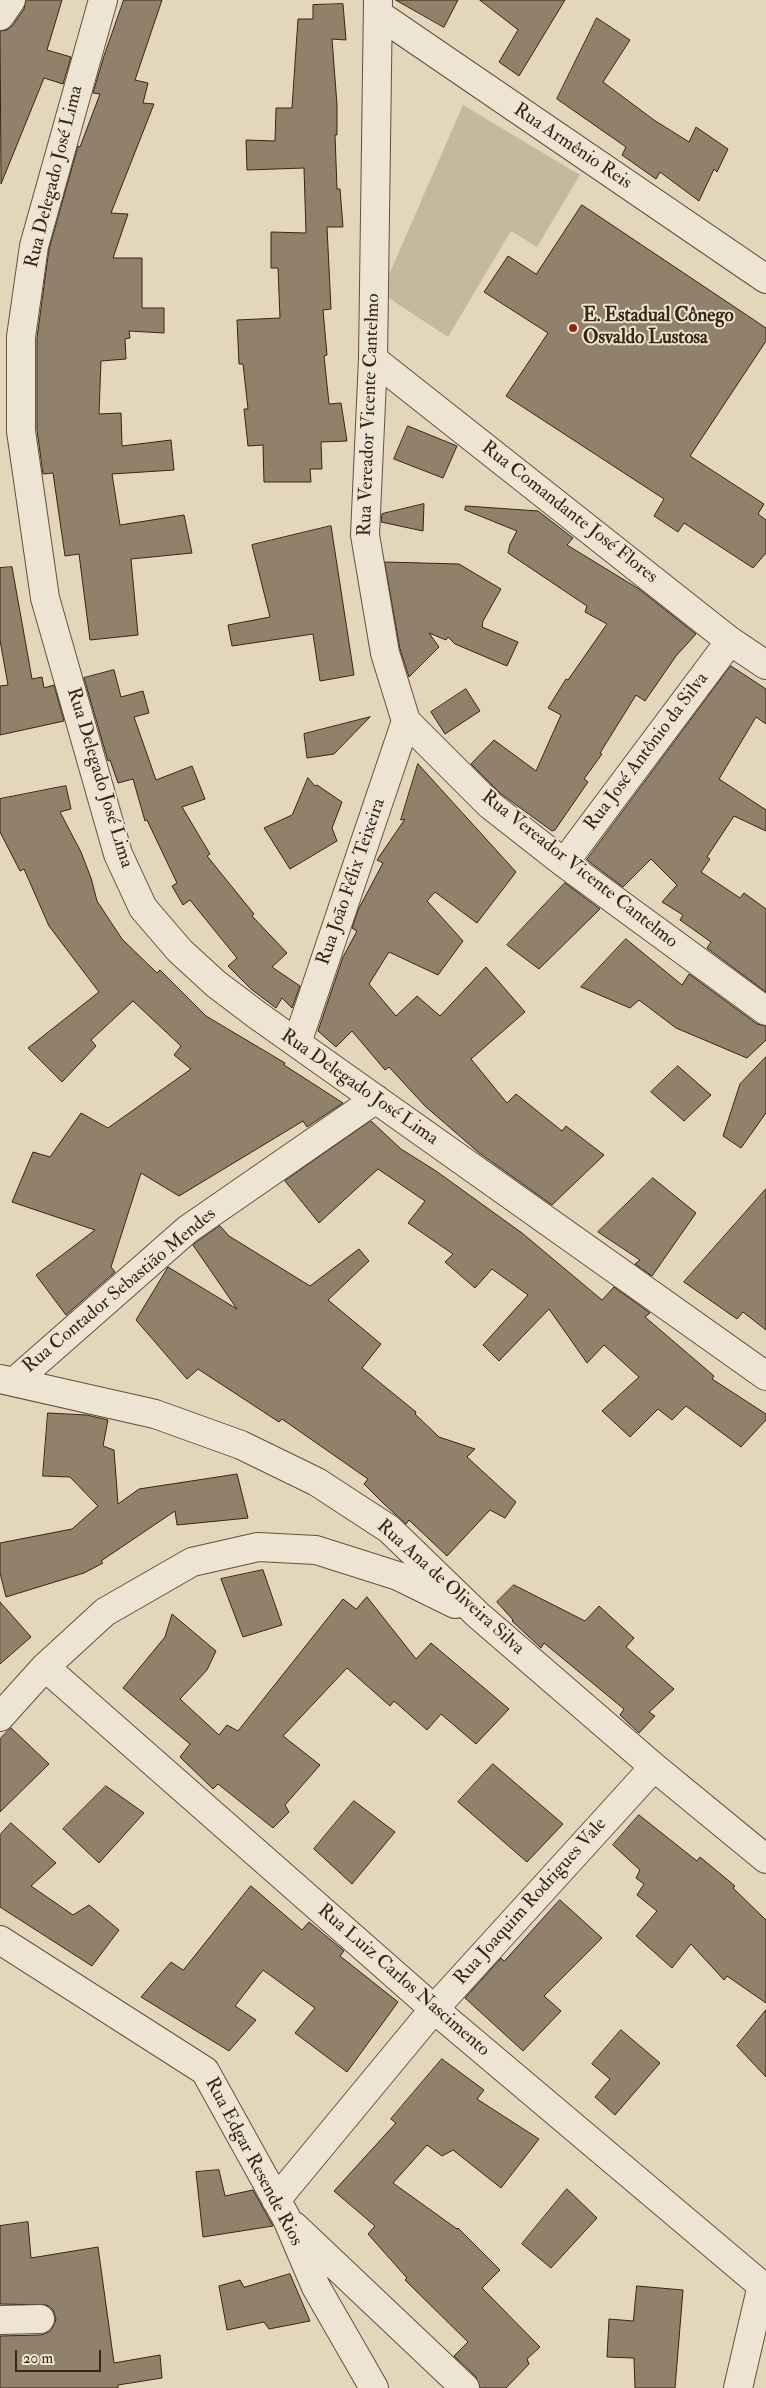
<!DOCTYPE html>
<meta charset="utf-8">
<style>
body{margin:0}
#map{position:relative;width:766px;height:2388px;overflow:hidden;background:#e3d6bb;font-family:"IM FELL Double Pica",serif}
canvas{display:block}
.scale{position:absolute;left:15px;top:2350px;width:86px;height:22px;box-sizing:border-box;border:2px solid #382512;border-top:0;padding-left:6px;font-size:15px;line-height:18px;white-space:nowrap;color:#382512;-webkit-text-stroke:4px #ede4d3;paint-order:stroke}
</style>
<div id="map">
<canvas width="766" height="2388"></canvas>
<div class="scale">20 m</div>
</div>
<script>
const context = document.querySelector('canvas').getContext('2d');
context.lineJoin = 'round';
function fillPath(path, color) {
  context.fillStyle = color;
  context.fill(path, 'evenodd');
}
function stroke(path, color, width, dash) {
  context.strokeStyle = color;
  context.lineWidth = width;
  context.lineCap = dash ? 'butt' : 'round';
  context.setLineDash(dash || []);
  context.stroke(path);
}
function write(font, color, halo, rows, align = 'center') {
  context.font = font + ' "IM FELL Double Pica",serif';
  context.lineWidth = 4;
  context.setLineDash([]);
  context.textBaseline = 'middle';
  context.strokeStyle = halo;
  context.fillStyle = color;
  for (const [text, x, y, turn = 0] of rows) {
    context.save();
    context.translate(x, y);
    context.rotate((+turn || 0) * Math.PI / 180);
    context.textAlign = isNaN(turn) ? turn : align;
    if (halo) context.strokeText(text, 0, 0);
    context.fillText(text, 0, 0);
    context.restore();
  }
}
const green = new Path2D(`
 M 463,105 L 580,175 L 537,247 L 511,231 L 448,337 L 381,293 Z`);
const building = new Path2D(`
 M 26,0 L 62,0 L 47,50 L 71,57 L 63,84 L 44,78 L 1,184 L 0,31 L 7,30 L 13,25 L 24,9 Z
 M 124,0 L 162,0 L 135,80 L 148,83 L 143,103 L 154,104 L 111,213 L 128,214 L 113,258 L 142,258 L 142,308 L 164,308 L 164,333 L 129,331 L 130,338 L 125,339 L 126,359 L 101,361 L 99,414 L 121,413 L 122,446 L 171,440 L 174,470 L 112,474 L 120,525 L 184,515 L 192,553 L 131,559 L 138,635 L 90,640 L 79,554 L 65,556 L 53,473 L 43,474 L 37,430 L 37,338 L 49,249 L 78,146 L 80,147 L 100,94 L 93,93 L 104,56 Z
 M 396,0 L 458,0 L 444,27 Z
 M 480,0 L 565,0 L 519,76 L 499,62 L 518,30 Z
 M 343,4 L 346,40 L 332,39 L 337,105 L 337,135 L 335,135 L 337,189 L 340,189 L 343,227 L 327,227 L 331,309 L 323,310 L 327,355 L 324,356 L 329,404 L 341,403 L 347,441 L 321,442 L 322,469 L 310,469 L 311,482 L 264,482 L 263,445 L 248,446 L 244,409 L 248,409 L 243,364 L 239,364 L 237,320 L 280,318 L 278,268 L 271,268 L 271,232 L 306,233 L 304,168 L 247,170 L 246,140 L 275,141 L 276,108 L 292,108 L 298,19 L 313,19 L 313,5 Z
 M 597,18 L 630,40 L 603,82 L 654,120 L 689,142 L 696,127 L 728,149 L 717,172 L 714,169 L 699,201 L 660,172 L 656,179 L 622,155 L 626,147 L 557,99 Z
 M 582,205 L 766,328 L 766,341 L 690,456 L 764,504 L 758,514 L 766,520 L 766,553 L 753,568 L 684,523 L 678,532 L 654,516 L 664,499 L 506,396 L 548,333 L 484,292 L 508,256 L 536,274 Z
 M 408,426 L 457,446 L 443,478 L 394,459 Z
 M 424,504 L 423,531 L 381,522 L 382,514 Z
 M 466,506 L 538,511 L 573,538 L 567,545 L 639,589 L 696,634 L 676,656 L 645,701 L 636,695 L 600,753 L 602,754 L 584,779 L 588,782 L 555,830 L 552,831 L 500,793 L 471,764 L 494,740 L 536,771 L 561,715 L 548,708 L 566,679 L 568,680 L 607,624 L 585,612 L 587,606 L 508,553 L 510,544 L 517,531 L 465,510 Z
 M 331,526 L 354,675 L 320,681 L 313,634 L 232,646 L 228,625 L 270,617 L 252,545 Z
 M 385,562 L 459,564 L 501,589 L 483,621 L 482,627 L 518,642 L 507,666 L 455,644 L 448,637 L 446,640 L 429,633 L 439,647 L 409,677 L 400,649 Z
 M 12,567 L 32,679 L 42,677 L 44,688 L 54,685 L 64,721 L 0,735 L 0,686 L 8,685 L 0,640 L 0,568 Z
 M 731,666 L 766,689 L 766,724 L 756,717 L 719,779 L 766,810 L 766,831 L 734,816 L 707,857 L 710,859 L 701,872 L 740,898 L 744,893 L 766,909 L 766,992 L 707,948 L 711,942 L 680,920 L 683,915 L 662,902 L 677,885 L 651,859 L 623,887 L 587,860 Z
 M 114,670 L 121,697 L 143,691 L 149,713 L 134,717 L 156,780 L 192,766 L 205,799 L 182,807 L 210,854 L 207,856 L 254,914 L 252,916 L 287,953 L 272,967 L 300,986 L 292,1008 L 282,998 L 276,1008 L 251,989 L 228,966 L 237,958 L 190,900 L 183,905 L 172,886 L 177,883 L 147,820 L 145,821 L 133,779 L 118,783 L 110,760 L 108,761 L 84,678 Z
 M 466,689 L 480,711 L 445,734 L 431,712 Z
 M 370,717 L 334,754 L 307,758 L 304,734 Z
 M 418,764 L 516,872 L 477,923 L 435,892 L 427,901 L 463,941 L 438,975 L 389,952 L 369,984 L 396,1016 L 417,996 L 440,1016 L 486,967 L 525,1012 L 471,1059 L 507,1103 L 516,1094 L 562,1131 L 566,1126 L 604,1155 L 552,1205 L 478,1152 L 425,1106 L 389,1067 L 385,1070 L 352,1031 L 336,1047 L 318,1031 L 343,957 L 357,931 L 352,928 L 358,910 L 383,863 L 377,860 L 405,819 L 401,820 Z
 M 308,778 L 315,786 L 317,785 L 342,802 L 332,828 L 337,841 L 290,869 L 264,828 L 292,815 Z
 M 66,786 L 71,809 L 60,812 L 81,852 L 91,878 L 97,901 L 122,939 L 157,973 L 160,970 L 206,1016 L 285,1063 L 284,1065 L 343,1103 L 307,1127 L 303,1121 L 179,1196 L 141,1173 L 111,1267 L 115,1272 L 66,1315 L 36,1275 L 95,1230 L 12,1202 L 33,1152 L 50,1157 L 81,1113 L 108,1128 L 191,1069 L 174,1055 L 181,1046 L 133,1001 L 91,1040 L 96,1046 L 62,1082 L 28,1048 L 99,992 L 49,926 L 24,869 L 20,871 L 0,832 L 0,799 Z
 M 565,883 L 600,909 L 539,969 L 507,945 Z
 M 626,939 L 682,985 L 689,974 L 757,1024 L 766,1026 L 766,1040 L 747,1058 L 676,1028 L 639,1000 L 630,1008 L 581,987 Z
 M 766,1057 L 766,1113 L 741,1148 L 723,1136 L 740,1084 Z
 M 678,1066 L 711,1095 L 684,1121 L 651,1092 Z
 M 371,1121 L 401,1149 L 436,1171 L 522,1233 L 602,1300 L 614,1287 L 650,1313 L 645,1317 L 714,1376 L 712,1379 L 766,1414 L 766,1420 L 741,1447 L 686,1406 L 672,1420 L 658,1409 L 630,1437 L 602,1411 L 639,1377 L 604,1345 L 587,1363 L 549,1309 L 499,1361 L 483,1345 L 528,1295 L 492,1269 L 475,1288 L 445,1262 L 453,1254 L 408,1223 L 425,1201 L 378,1169 L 319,1223 L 285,1181 Z
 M 653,1178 L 696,1213 L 652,1276 L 635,1264 L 640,1260 L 598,1232 Z
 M 766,1189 L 766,1330 L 743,1312 L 737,1319 L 684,1282 Z
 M 220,1226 L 229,1236 L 310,1286 L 359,1249 L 369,1261 L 328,1300 L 381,1344 L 362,1368 L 416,1412 L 415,1414 L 439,1437 L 475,1449 L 467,1457 L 516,1502 L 505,1518 L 490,1510 L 447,1556 L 409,1520 L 406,1524 L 384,1504 L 364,1484 L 368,1479 L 282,1419 L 279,1422 L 198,1369 L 187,1379 L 136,1320 L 168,1267 L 237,1309 L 193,1245 Z
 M 48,1413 L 87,1415 L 108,1420 L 103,1446 L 114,1450 L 118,1504 L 139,1489 L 237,1474 L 248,1518 L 177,1525 L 175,1511 L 101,1561 L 103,1563 L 84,1573 L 6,1597 L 0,1573 L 0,1543 L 72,1529 L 98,1506 L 70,1477 L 43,1476 Z
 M 263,1570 L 282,1625 L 243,1637 L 221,1579 Z
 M 514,1585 L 585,1621 L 599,1606 L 634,1638 L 626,1647 L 674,1689 L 649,1712 L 655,1716 L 639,1733 L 620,1715 L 624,1709 L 544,1643 L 541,1648 L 512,1621 L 513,1620 L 497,1602 Z
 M 367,1597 L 416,1659 L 431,1643 L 509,1709 L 476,1744 L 441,1714 L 427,1730 L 394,1701 L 390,1706 L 347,1668 L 283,1736 L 320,1765 L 285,1805 L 289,1812 L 273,1828 L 218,1784 L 213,1789 L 180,1757 L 190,1744 L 123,1688 L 165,1637 L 172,1614 L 216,1651 L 207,1670 L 180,1699 L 219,1735 L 227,1725 L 238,1731 L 343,1599 L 356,1609 Z
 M 0,1602 L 31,1637 L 0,1664 Z
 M 11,1728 L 49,1764 L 0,1812 L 0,1739 Z
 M 493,1764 L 563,1824 L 527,1862 L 458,1802 Z
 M 106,1786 L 144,1813 L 99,1863 L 63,1829 Z
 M 354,1801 L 395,1832 L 352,1884 L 314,1849 Z
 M 639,1815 L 697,1861 L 700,1857 L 735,1886 L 733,1888 L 766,1920 L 766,2003 L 727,1976 L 724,1980 L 691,1944 L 672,1968 L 636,1936 L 657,1911 L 637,1895 L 644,1884 L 636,1878 L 640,1870 L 613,1845 Z
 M 11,1823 L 56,1863 L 31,1886 L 73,1915 L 89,1905 L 119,1930 L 92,1966 L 0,1907 L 0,1835 Z
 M 251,1886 L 302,1930 L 309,1922 L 344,1951 L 340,1956 L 398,2002 L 347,2072 L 295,2033 L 315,2008 L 263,1970 L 235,2006 L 256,2020 L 229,2051 L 141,1997 L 171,1962 L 183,1970 Z
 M 560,1900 L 602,1938 L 544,1996 L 561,2011 L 523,2051 L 465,1998 L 501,1958 L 504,1961 Z
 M 766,2010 L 766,2077 L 737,2046 Z
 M 621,2030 L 660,2063 L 615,2115 L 595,2097 L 610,2079 L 592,2064 Z
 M 442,2059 L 484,2090 L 477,2099 L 539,2139 L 501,2188 L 453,2150 L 442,2156 L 427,2145 L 393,2183 L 457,2229 L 458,2228 L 500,2270 L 482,2288 L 540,2347 L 527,2359 L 529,2364 L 506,2388 L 480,2388 L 476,2377 L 454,2356 L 468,2342 L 405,2280 L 407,2278 L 368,2234 L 375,2226 L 334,2191 L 396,2123 L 391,2119 Z
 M 219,2170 L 225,2196 L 253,2190 L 273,2226 L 203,2237 L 196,2172 Z
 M 567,2189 L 597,2218 L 551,2268 L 522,2244 Z
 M 28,2222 L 31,2258 L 98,2247 L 114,2363 L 160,2355 L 162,2378 L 118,2385 L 118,2388 L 0,2388 L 0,2336 L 41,2335 L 49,2332 L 53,2327 L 56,2319 L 53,2310 L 47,2305 L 0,2304 L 0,2226 Z
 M 290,2274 L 310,2321 L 269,2329 L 264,2322 L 227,2330 L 219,2286 L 240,2280 L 244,2287 Z
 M 637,2286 L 683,2290 L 675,2388 L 635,2388 L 634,2358 L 607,2357 L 609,2319 L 633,2321 Z`);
const minor = new Path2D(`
 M 103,0 L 34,246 L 21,337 L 21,431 L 45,598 L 118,854 L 143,908 L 180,951 L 216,984 L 257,1015 L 766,1376
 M 378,0 L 373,359 L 365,535 L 385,653 L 406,721 L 490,805 L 564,863 L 766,1011
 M 378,14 L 766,279
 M 0,16 L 11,0
 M 373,359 L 730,641 L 766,665
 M 564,863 L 730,641
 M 297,1043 L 406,721
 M 0,1379 L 155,1414 L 241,1445 L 317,1482 L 389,1529 L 478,1615 L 654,1767 L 766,1859
 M 14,1382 L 188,1229 L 376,1099
 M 45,1667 L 434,2009 L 766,2289
 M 0,1717 L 45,1667 L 105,1612 L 192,1562 L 258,1547 L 316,1550 L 398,1576 L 455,1604
 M 0,1940 L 205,2071 L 287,2219 L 316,2287 L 374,2388
 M 276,2200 L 434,2009 L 654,1767
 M 294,2226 L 465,2388
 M 0,2320 L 40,2319
 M 738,2388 L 762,2285`);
const markers = [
 [573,328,5,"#8f2418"]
];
const streetNames = [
 ["Rua Armênio Reis",572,147,34],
 ["Rua Delegado José Lima",55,177,-76],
 ["Rua Vereador Vicente Cantelmo",370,415,-88],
 ["Rua Comandante José Flores",569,513,38],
 ["Rua José Antônio da Silva",647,752,-53],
 ["Rua Delegado José Lima",99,778,73],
 ["Rua Vereador Vicente Cantelmo",579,870,38],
 ["Rua João Félix Teixeira",352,882,-71],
 ["Rua Delegado José Lima",359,1088,35],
 ["Rua Contador Sebastião Mendes",120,1291,-40],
 ["Rua Ana de Oliveira Silva",450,1588,42],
 ["Rua Joaquim Rodrigues Vale",531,1902,-48],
 ["Rua Luiz Carlos Nascimento",403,1981,41],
 ["Rua Edgar Resende Rios",253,2162,62]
];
const poiNames = [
 ["E. Estadual Cônego",583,317],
 ["Osvaldo Lustosa",583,339]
];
fillPath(green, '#c6b89e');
fillPath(building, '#91816a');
stroke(building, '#382512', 1);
stroke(minor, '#63513c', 30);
stroke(minor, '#ede4d3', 28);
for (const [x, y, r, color] of markers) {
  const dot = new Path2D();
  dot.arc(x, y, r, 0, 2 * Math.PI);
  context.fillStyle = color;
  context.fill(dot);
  stroke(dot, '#ede4d3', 2);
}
write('19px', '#382512', '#ede4d3', streetNames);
write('bold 19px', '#382512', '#ede4d3', poiNames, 'left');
</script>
